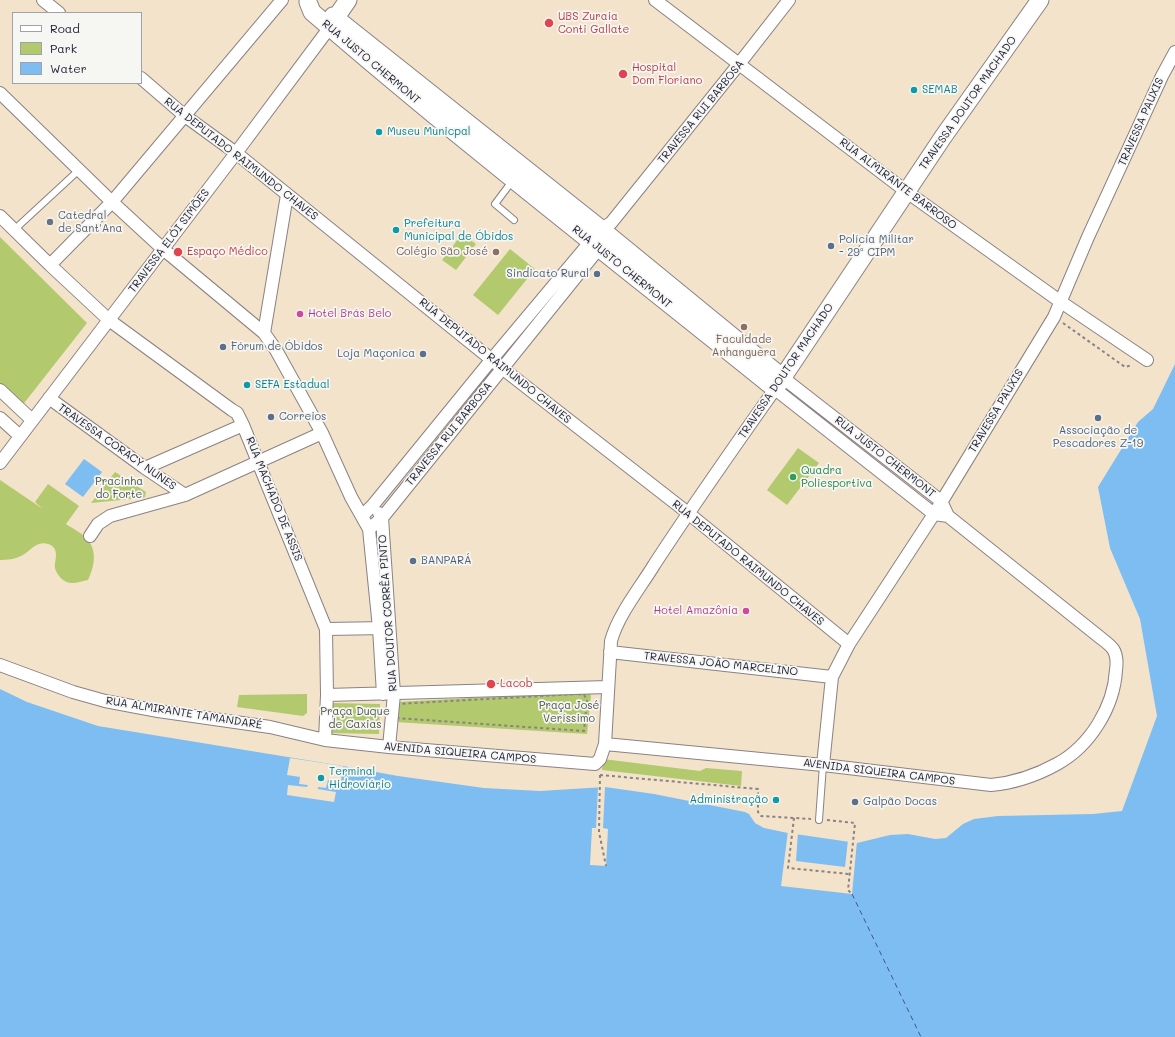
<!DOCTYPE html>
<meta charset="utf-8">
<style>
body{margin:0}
#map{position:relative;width:1175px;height:1037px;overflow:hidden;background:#f3e3cb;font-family:Mali,sans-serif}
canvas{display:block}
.legend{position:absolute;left:12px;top:12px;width:130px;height:72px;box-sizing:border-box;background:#f6f6f2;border:1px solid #a1a1a9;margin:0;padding:5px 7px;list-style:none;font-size:12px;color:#22223b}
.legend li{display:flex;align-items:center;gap:8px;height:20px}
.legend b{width:20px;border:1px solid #a1a1a9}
</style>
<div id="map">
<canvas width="1175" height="1037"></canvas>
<ul class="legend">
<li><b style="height:5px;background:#fff"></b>Road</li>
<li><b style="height:11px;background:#b2c96e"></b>Park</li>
<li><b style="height:11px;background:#7dbdf1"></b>Water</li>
</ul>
</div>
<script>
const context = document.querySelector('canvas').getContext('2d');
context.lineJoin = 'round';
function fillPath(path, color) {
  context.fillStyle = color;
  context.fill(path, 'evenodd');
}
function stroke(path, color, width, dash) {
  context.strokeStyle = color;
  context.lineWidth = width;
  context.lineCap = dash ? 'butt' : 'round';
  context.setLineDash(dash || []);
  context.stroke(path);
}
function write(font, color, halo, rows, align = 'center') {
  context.font = font + ' Mali,sans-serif';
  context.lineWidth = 3.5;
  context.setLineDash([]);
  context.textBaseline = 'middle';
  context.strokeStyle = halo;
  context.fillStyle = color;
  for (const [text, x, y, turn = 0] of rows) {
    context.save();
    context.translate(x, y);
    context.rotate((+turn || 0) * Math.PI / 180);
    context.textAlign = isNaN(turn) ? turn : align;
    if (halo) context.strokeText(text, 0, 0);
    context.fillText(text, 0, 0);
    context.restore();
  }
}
const green = new Path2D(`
 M 462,234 L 476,244 L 456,270 L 442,260 Z
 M 0,237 L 87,323 L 21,407 L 0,387 Z
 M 510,249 L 535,269 L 498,315 L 473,295 Z
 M 798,448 L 819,463 L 787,505 L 767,490 Z
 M 115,472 L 146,492 L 145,497 L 141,498 L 91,503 Z
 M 0,480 L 43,509 L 35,502 L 48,484 L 79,506 L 66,524 C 72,528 85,535 89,541 C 97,553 94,567 88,580 C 82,581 73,585 67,582 C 62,581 56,573 55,568 C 54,562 61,548 48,544 C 36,540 31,551 21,556 C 15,559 7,560 0,560 Z
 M 582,692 L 590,693 L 591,696 L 587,734 L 395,722 L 396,702 Z
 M 307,694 L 307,713 L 303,716 L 237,707 L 239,695 Z
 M 330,703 L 380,704 L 379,734 L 330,733 Z
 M 603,759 L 700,771 L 706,768 L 742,771 L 741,786 L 602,770 Z`);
const water = new Path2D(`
 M 1175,364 L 1175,1037 L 0,1037 L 0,689 L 27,702 L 98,726 L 343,766 L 398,776 L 484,788 L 540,791 L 605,787 L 654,794 L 745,812 L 749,814 L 755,823 L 764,828 L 788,833 L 857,843 L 890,835 L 908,834 L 935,839 L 946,838 L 963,824 L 974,819 L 998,816 L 1093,814 L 1122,811 L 1157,716 L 1140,619 L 1110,548 L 1098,487 L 1138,422 L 1153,409 Z
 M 84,459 L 102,472 L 83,497 L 65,484 Z`);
const pier = new Path2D(`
 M 290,758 L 343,766 L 341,782 L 328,780 L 326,788 L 318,787 L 318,789 L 336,792 L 334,802 L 287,795 L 288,785 L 307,787 L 308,785 L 299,784 L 300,777 L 287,775 Z
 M 598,787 L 605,787 L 603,828 L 608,829 L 606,866 L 590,865 L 592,828 L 596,828 Z
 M 788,831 L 798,832 L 796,861 L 845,867 L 848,840 L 857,841 L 852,894 L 781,886 Z`);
const ferry = new Path2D(`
 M 852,894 L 921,1037`);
const path = new Path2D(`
 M 1063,323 L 1125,367 L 1132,365
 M 578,694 L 584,695 L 587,700 L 584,731 L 396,718 L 396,704 Z
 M 600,775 L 758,789 L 758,812 L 761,816 L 811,819
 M 600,775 L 599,832 L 606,866
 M 794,818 L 788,868 L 849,874
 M 827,820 L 855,823 L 848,890 L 852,894`);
const lane = new Path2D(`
 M 513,180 L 495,204 L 514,220
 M 14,230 L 79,170
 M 819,820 L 823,765`);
const street = new Path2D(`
 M 43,0 L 59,13
 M 655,0 L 907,192 L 1061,302 L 1147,360
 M 141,78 L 185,116 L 236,153 L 502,368 L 688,513 L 849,644
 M 0,93 L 112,202 L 163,249 L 264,333 L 276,350 L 322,433 L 351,497 L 369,529 L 379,628 L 383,694
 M 0,216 L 50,265 L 109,320 L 232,410 L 237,413 L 243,425 L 326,629 L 327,695 L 325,740
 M 50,265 L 112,202 L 282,0
 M 264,333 L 287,195
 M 0,390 L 32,420
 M 49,398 L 145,468 L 185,495
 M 0,418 L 20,436
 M 0,463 L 236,153 L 330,27
 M 145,468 L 243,425
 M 379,513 L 382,518 L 394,694 L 389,747
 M 362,516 L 373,505 L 492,359 L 601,229 L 611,223 L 739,64 L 789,0
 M 369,529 L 382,518 L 604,242
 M 90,536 L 98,524 L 110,516 L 185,495 L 322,433
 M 326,629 L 386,628
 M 610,652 L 832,677
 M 0,665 L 73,692 L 105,701 L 158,711 L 270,727 L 325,740 L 389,747 L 595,764 L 600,759 L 605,744 L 611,641 C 618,615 640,588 654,565 C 693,505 734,447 775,389 L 934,514 L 948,516
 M 327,695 L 608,687
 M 605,744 L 823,765 L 991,785 C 1013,783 1037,775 1057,764 C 1090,746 1114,707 1116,670 C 1117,663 1117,655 1113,649 C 1110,645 1106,642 1102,639 L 948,516 L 941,501 L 782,377
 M 823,765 L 832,677 L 849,644 L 934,514 L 1054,317 L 1088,237 L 1162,76 L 1175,52`);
const secondary = new Path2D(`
 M 308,2 L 312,12 C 462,142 620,264 775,389 L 943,137 L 1040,0
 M 333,16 L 601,229 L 782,377
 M 330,26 L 348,0`);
const markers = [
 [549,23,5,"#e0444e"],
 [623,74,5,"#e0444e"],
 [914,90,4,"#0f9aa8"],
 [379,132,4,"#0f9aa8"],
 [50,222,4,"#6b7280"],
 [396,230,4,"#0f9aa8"],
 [831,246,4,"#5c6f8a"],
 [178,252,5,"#e0444e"],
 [496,252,4,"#8d6e63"],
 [597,274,4,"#5c6f8a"],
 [300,314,4,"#d1479c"],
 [744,327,4,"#8d6e63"],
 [223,347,4,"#5c6f8a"],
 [423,354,4,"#5c6f8a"],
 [247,385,4,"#0f9aa8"],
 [271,417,4,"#5c6f8a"],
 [1098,418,4,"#5c6f8a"],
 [793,477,4,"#2e9e5b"],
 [413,561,4,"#5c6f8a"],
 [746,611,4,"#d1479c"],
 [491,684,5,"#e0444e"],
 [321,778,4,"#0f9aa8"],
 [776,800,4,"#0f9aa8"],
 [855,802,4,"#5c6f8a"]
];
const healthNames = [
 ["UBS Zuraia",558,17],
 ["Conti Gallate",558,30],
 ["Hospital",632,68],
 ["Dom Floriano",632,81],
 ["Espaço Médico",187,252],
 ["Lacob",500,684]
];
const streetNames = [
 ["RUA JUSTO CHERMONT",371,62,40],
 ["TRAVESSA DOUTOR MACHADO",968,103,-55],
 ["TRAVESSA RUI BARBOSA",701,112,-51],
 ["TRAVESSA PAUXIS",1141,122,-66],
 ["RUA DEPUTADO RAIMUNDO CHAVES",241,159,38],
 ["RUA ALMIRANTE BARROSO",898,184,37],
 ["TRAVESSA ELÓI SIMÕES",169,241,-53],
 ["RUA JUSTO CHERMONT",622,267,39],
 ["RUA DEPUTADO RAIMUNDO CHAVES",495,361,39],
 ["TRAVESSA DOUTOR MACHADO",786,371,-56],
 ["TRAVESSA PAUXIS",996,411,-59],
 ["TRAVESSA RUI BARBOSA",449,434,-51],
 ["TRAVESSA CORACY NUNES",117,447,35],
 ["RUA JUSTO CHERMONT",885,457,38],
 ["RUA MACHADO DE ASSIS",274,499,68],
 ["RUA DEPUTADO RAIMUNDO CHAVES",748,563,39],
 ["RUA DOUTOR CORRÊA PINTO",388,613,-94],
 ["TRAVESSA JOÃO MARCELINO",721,664,6],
 ["RUA ALMIRANTE TAMANDARÉ",184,713,9],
 ["AVENIDA SIQUEIRA CAMPOS",460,753,5],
 ["AVENIDA SIQUEIRA CAMPOS",879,772,7]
];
const cultureNames = [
 ["SEMAB",922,90],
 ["Museu Municpal",387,132],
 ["Prefeitura",404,224],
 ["Municipal de Óbidos",404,237],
 ["SEFA Estadual",255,385],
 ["Terminal",329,772],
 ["Hidroviário",329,785],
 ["Administração",768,800,"right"]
];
const worshipNames = [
 ["Catedral",58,216],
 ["de Sant'Ana",58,229]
];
const serviceNames = [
 ["Polícia Militar",839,240],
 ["- 29ª CIPM",839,253],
 ["Sindicato Rural",589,274,"right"],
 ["Fórum de Óbidos",231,347],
 ["Loja Maçonica",415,354,"right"],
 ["Correios",279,417],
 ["Associação de",1098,431,"center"],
 ["Pescadores Z-19",1098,444,"center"],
 ["BANPARÁ",421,561],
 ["Galpão Docas",863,802]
];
const educationNames = [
 ["Colégio São José",488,252],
 ["Faculdade",744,340,"center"],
 ["Anhanguera",744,353,"center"]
];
const hotelNames = [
 ["Hotel Brás Belo",308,314],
 ["Hotel Amazônia",738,611,"right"]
];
const leisureNames = [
 ["Quadra",801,471],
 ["Poliesportiva",801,484]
];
const parkNames = [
 ["Pracinha",119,482],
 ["do Forte",119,495],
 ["Praça José",569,706],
 ["Veríssimo",569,719],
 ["Praça Duque",355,712],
 ["de Caxias",355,725]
];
fillPath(green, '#b2c96e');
fillPath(water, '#7dbdf1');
fillPath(pier, '#f3e3cb');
stroke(ferry, '#42587b', 1, [5, 4]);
stroke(lane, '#8a8283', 8);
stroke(street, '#8a8283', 14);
stroke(secondary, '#8a8283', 19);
stroke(path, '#8a8283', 2, [3, 3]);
stroke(lane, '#fff', 6);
stroke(street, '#fff', 12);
stroke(secondary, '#fff', 17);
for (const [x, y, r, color] of markers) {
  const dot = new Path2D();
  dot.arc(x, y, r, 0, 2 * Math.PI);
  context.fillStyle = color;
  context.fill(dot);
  stroke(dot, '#f6f6f2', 1.5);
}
write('11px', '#be3a42', '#f6f6f2', healthNames, 'left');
write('11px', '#22223b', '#f6f6f2', streetNames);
write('11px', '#0d838f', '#f6f6f2', cultureNames, 'left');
write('11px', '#5b616d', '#f6f6f2', worshipNames, 'left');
write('11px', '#4e5e75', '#f6f6f2', serviceNames, 'left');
write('11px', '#785e54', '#f6f6f2', educationNames, 'right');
write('11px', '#b23c85', '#f6f6f2', hotelNames, 'left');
write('11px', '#27864d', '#f6f6f2', leisureNames, 'left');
write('11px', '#4d544a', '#f6f6f2', parkNames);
</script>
